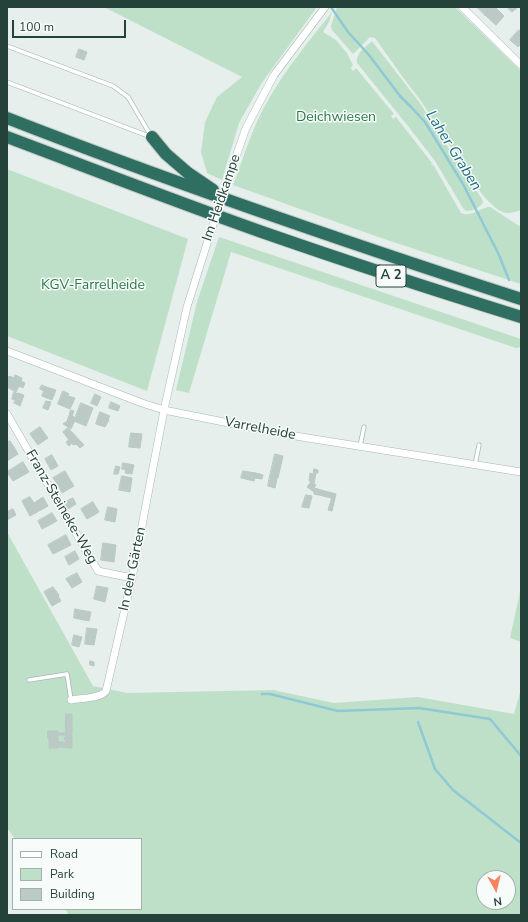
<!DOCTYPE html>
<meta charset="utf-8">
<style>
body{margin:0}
#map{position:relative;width:528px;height:922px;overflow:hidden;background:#e6efeb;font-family:"Nunito Sans",sans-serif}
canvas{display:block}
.frame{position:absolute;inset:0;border:8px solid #24423a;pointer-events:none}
.legend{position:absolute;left:12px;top:838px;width:130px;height:72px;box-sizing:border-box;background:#f7fbf9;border:1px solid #a3b1ad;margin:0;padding:5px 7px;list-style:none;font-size:12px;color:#24423a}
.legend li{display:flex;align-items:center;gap:8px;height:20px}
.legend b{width:20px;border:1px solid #a3b1ad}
.north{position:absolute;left:476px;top:870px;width:40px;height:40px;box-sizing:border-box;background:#f7fbf9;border:1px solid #a3b1ad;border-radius:50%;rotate:172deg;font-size:11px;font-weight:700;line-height:16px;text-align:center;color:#24423a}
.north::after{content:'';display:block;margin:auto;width:14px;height:18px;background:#f4845f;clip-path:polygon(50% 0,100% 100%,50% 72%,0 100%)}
.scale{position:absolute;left:12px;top:20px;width:114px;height:18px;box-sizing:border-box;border:2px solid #24423a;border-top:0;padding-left:5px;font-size:12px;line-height:14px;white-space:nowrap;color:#24423a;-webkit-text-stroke:3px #f7fbf9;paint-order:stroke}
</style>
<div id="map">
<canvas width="528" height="922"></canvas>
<div class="frame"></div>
<ul class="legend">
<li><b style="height:5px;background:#fff"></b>Road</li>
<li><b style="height:11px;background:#bfe0c8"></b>Park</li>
<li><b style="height:11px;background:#bbcac4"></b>Building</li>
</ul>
<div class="north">N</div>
<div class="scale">100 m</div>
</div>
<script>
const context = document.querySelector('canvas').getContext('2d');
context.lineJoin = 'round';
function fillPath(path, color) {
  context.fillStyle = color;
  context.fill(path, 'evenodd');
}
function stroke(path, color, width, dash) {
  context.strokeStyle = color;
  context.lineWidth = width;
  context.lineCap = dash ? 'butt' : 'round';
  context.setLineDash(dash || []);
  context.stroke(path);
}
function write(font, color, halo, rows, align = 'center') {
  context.font = font + ' "Nunito Sans",sans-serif';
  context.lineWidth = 3;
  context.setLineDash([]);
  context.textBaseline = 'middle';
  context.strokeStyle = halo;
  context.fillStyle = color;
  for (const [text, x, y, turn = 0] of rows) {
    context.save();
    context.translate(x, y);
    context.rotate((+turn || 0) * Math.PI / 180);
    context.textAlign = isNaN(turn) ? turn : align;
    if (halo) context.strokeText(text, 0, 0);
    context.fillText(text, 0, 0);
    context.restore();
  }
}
const green = new Path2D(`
 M 104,7 L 317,7 L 261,84 L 239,123 L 222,180 L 207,173 L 201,152 L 205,122 L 217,97 L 242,77 Z
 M 337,7 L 455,7 L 521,71 L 521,210 C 517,211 512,213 508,213 C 497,214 483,195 476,186 L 421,101 L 402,76 L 375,38 L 370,37 L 353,54 L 332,30 L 331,26 Z
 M 332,12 L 329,22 L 323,32 L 336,40 L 347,53 L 353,65 L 351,68 L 353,71 L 356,68 L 394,114 L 391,116 L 393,119 L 396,117 L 432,163 L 431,164 L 434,166 L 461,213 C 472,218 480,207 490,207 L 521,227 L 521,284 L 381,238 L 233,185 C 244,157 252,128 267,102 C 285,70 309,41 332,12 Z
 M 372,41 L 420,103 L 440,135 L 476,190 L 482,199 L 483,203 C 479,208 472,211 466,211 L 463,208 L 435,161 L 408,126 L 357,63 C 356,53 364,48 371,42 Z
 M 7,169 L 188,239 L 147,391 L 7,336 Z
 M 219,237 L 521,339 L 521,347 L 516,348 L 231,252 L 189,393 L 176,390 L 197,302 Z
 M 7,532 L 93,686 L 127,693 L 273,690 L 334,703 L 418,697 L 514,714 L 521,689 L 521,915 L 69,915 L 65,909 L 141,909 L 141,839 L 15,839 L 7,828 ZM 484,878 L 508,878 L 508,902 L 484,902 Z
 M 521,587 L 521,642 L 510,638 Z`);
const stream = new Path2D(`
 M 331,7 L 348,32 L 369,55 L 400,96 L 413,109 L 425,122 L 463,184 L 499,255 L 509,280
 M 262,694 L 270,694 L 338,711 L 419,708 L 490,719 L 521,756
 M 418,722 L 435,769 L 453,790 L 521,843`);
const building = new Path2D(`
 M 477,7 L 494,7 L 485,15 Z
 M 494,7 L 495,7 L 504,16 L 496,25 L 485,15 Z
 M 507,7 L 516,7 L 517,8 L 512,12 Z
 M 519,30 L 521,32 L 521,44 L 518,47 L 510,40 Z
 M 79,49 L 87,52 L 84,60 L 76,57 Z
 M 15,375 L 22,378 L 21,381 L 25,383 L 23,388 L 19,386 L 16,392 L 7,387 L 7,379 L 9,376 L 14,378 Z
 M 42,385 L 46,387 L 44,391 L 40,389 Z
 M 46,387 L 56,390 L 52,400 L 42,396 Z
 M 63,391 L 69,394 L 68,396 L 75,398 L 70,409 L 58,404 Z
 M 14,392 L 18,394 L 15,400 L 12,399 Z
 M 18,393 L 24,395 L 20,406 L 14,403 Z
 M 95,394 L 101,397 L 97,406 L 91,403 Z
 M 46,401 L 51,402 L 48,410 L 43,408 Z
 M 111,402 L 120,406 L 118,411 L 109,408 Z
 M 81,403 L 93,408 L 86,426 L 74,421 Z
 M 71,410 L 74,411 L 68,427 L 63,424 L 67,421 Z
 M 100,412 L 110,416 L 108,419 L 109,420 L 105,427 L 96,424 Z
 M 72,416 L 76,418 L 71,429 L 68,427 Z
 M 40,427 L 48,438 L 38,445 L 30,434 Z
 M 68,428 L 84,445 L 80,448 L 76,444 L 75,445 L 75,444 L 73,445 L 72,443 L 69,446 L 66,442 L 69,440 L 63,432 Z
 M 131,433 L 142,434 L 140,448 L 129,447 Z
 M 10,441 L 14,447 L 7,451 L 7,443 Z
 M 14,447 L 18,454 L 7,461 L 7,451 Z
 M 275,454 L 283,456 L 278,478 L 270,476 Z
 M 52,455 L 58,466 L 51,470 L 45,459 Z
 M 23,462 L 29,472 L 13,481 L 7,472 Z
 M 123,463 L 134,465 L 132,474 L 125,473 L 126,470 L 122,469 Z
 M 116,466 L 120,467 L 118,474 L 114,474 Z
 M 314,469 L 318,470 L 318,473 L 316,473 L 314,484 L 316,485 L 314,488 L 336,494 L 332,511 L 328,510 L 332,497 L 319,493 L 319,495 L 314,494 L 314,492 L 307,487 L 311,482 L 309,481 L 310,473 L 313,474 Z
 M 65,471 L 69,478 L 58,485 L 53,478 Z
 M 243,471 L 256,473 L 254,481 L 241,478 Z
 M 256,473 L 263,475 L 262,479 L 255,478 Z
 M 122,476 L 132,478 L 130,492 L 119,490 Z
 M 270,476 L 277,478 L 275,488 L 268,486 Z
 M 69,478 L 74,486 L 62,493 L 58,485 Z
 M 319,493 L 330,496 L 332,497 L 331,498 L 319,495 Z
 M 306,495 L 312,496 L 309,508 L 302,507 Z
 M 30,497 L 34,503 L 43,497 L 48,506 L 30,516 L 22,501 Z
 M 73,498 L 76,504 L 68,509 L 64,503 Z
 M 93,502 L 99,512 L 87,519 L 81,509 Z
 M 108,507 L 117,509 L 115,522 L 105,520 Z
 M 13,509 L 16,515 L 7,520 L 7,512 Z
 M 52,513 L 57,521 L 42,529 L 38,521 Z
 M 66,535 L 71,545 L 53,554 L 48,545 Z
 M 103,543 L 116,545 L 114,562 L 101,560 Z
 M 75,551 L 79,559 L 69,565 L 65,557 Z
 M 77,573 L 82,582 L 72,588 L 66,579 Z
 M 97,586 L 108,588 L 105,602 L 94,599 Z
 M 53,587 L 59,595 L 58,596 L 61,601 L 52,606 L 44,592 Z
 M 75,609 L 91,612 L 89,621 L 74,618 Z
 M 87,628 L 97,629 L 94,645 L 85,644 Z
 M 74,635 L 82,637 L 79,647 L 72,645 Z
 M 90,661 L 94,662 L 94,666 L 90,665 Z
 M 66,714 L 72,714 L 72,733 L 70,733 L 70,734 L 72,735 L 72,742 L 66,742 L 66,741 L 65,740 L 64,738 L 66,736 L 66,735 L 58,735 L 58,748 L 49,748 L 49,735 L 51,735 L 51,731 L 58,731 L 58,733 L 65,733 Z
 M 48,731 L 51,731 L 51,735 L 49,735 L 49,738 L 48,738 Z
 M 58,742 L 72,742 L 72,748 L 58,747 Z`);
const service = new Path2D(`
 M 7,46 L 113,86 L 128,97 L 151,136
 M 7,82 L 151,137
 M 360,446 L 364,427
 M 475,465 L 479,445
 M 29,680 L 67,674 L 71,700`);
const minor = new Path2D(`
 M 462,7 L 521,65
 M 230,174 L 246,128 L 274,75 L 325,7
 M 7,351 L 142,403 L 164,410 L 289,435 L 521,472
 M 7,414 L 98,571 L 132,578
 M 71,700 C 80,698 100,699 106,691 L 132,578 L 164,410 L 187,307 L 209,237`);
const motorway = new Path2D(`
 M 7,118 C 176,184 348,243 521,299
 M 7,137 C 92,169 177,202 262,232 C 348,262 434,290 521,317
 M 152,137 L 166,154 L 188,173 L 213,190`);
const minorBridge = new Path2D(`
 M 209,237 L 230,174`);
const shields = [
 [391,276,30]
];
const shieldNames = [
 ["A 2",391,276]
];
const parkNames = [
 ["Deichwiesen",336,118],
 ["KGV-Farrelheide",93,286]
];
const streetNames = [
 ["Im Heidkampe",222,198,-71],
 ["Varrelheide",260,429,11],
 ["Franz-Steineke-Weg",61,507,60],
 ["In den Gärten",133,569,-78]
];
const waterNames = [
 ["Laher Graben",453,151,58]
];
fillPath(green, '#bfe0c8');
stroke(stream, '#8ec9d4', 2.5);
fillPath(building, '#bbcac4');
stroke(building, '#b8c9c2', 1);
stroke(service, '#a8b8b2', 5);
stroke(minor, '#a8b8b2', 8);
stroke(motorway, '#c2cac8', 14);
stroke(service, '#fff', 3.5);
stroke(minor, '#fff', 7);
stroke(motorway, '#2f6f62', 12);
stroke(minorBridge, '#a8b8b2', 8, []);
stroke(minorBridge, '#fff', 7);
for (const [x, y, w] of shields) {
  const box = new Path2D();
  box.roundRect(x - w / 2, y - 11, w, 22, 3);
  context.fillStyle = '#f7fbf9';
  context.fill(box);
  stroke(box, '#24423a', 1);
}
write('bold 13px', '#24423a', null, shieldNames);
write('14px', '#2d7a4b', '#f7fbf9', parkNames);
write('14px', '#24423a', '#f7fbf9', streetNames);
write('italic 15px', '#1c6f80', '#f7fbf9', waterNames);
</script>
